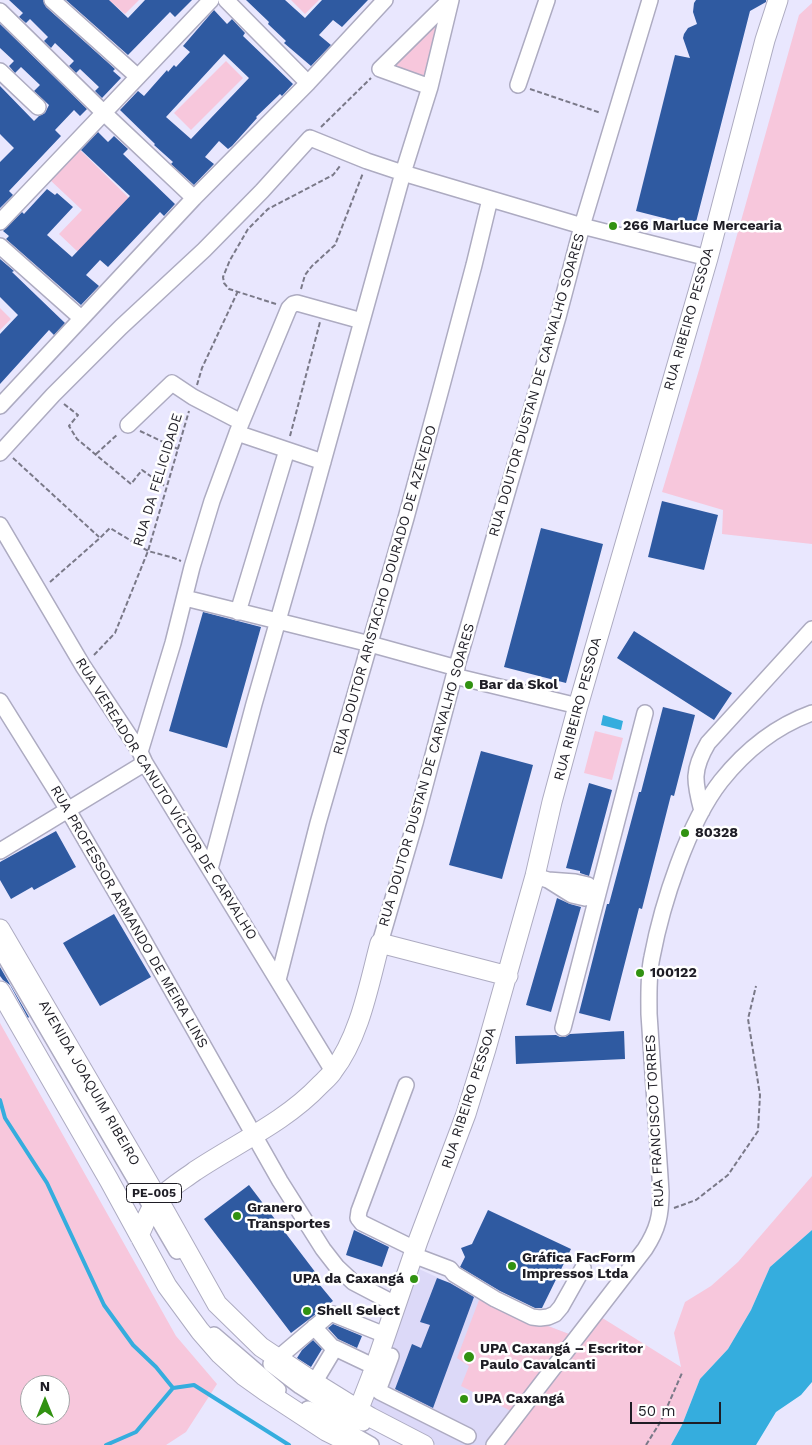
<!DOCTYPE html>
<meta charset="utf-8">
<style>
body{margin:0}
#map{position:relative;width:812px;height:1445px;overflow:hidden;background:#e9e7fe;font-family:"Work Sans",sans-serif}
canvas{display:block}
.north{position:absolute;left:20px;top:1375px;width:50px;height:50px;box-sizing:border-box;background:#fff;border:1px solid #a5a5a8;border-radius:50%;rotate:0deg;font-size:14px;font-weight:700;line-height:20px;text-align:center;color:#1e1d25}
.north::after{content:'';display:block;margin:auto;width:18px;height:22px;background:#319211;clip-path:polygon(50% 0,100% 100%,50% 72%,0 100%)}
.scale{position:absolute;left:630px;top:1402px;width:91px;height:22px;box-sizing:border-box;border:2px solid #1e1d25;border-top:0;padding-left:6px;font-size:15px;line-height:18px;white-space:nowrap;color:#1e1d25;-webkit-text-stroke:4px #fff;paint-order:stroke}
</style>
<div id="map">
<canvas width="812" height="1445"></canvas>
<div class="north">N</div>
<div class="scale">50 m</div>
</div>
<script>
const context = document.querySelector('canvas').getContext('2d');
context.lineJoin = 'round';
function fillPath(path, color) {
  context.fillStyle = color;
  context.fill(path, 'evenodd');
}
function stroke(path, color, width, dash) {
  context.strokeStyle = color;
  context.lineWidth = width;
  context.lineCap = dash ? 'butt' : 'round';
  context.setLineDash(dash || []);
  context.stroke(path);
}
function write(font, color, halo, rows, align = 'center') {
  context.font = font + ' "Work Sans",sans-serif';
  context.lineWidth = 5;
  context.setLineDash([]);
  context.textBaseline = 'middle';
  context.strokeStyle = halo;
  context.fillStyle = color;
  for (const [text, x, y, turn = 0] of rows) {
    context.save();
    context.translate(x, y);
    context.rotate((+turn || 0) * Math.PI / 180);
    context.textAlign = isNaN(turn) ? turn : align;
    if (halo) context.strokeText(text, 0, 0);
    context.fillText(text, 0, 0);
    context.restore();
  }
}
const built = new Path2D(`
 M 419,1269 L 527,1318 L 569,1334 L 487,1445 L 436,1445 L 366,1408 Z`);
const green = new Path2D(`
 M 109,0 L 139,0 L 125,14 Z
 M 291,0 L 319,0 L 305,14 Z
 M 812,3 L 812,544 L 722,534 L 723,510 L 662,492 L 699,370 L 799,15 Z
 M 442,10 L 426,78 L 392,68 Z
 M 226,61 L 243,78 L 191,130 L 174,113 Z
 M 78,148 L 130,199 L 78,252 L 59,234 L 82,210 L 49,179 Z
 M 0,308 L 11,319 L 0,330 Z
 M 595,731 L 623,738 L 612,780 L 584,773 Z
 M 0,1023 L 176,1336 L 217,1384 L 186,1432 L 166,1445 L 0,1445 ZM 30,1385 L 60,1385 L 60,1415 L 30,1415 Z
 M 812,1176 L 812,1230 L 770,1267 L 751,1310 L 728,1349 L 700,1379 L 682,1425 L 671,1445 L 504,1445 L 596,1314 L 681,1367 L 674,1333 L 685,1302 L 711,1286 L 738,1262 Z
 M 479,1300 L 569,1334 L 513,1412 L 461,1386 L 469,1366 L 457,1358 Z`);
const water = new Path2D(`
 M 603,715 L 623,721 L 621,730 L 601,725 Z
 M 812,1230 L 812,1382 L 801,1395 L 776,1412 L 756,1445 L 671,1445 L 682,1425 L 700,1379 L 728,1349 L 751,1310 L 770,1267 Z`);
const stream = new Path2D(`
 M 0,1100 L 5,1118 L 47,1183 L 104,1305 L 133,1345 L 156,1367 L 173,1388
 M 106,1445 L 136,1432 L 173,1388 L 194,1385 L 289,1445`);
const building = new Path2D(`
 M 9,0 L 43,0 L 46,7 L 115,69 L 113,71 L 121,78 L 102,98 L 95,91 L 99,87 L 80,69 L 76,73 L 69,66 L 74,61 L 55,43 L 51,48 L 44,41 L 48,37 L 30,19 L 26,23 L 19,17 L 23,13 Z
 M 66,0 L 109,0 L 128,18 L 145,0 L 192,0 L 175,17 L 170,12 L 128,55 Z
 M 246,0 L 285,0 L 305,18 L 322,0 L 368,0 L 342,27 L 333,20 L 319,35 L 331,45 L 311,66 L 284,43 L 286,41 L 268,24 L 269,22 Z
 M 696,0 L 766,0 L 766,2 L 750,11 L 695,226 L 636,211 L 675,55 L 690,58 L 683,38 L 684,34 L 688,28 L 697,24 L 693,12 L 694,3 Z
 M 214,10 L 227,24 L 232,19 L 245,33 L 243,36 L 293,84 L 282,96 L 280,94 L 256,117 L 257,118 L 232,146 L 228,149 L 219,141 L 205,157 L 214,164 L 194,185 L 171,164 L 173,162 L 154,145 L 155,144 L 120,110 L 138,91 L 144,96 L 167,70 L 168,72 L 174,65 L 176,67 L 190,52 L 183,46 ZM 224,54 L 249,78 L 191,139 L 166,117 Z
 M 0,24 L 87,109 L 80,116 L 74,110 L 55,130 L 61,136 L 9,191 L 13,195 L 0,208 L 0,162 L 14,148 L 0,134 L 0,86 L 34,121 L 39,116 L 45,113 L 49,105 L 34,91 L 40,85 L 21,67 L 15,73 L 9,66 L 14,61 L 0,48 Z
 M 98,132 L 108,142 L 114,136 L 128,149 L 123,154 L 175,204 L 164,216 L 160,212 L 108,267 L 100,260 L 86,275 L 99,286 L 81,305 L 6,239 L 9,236 L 3,231 L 22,212 L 24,214 L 47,189 L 55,195 L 57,193 L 73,207 L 47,235 L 72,257 L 130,196 L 81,150 Z
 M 0,259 L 14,271 L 12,272 L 65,323 L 54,335 L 49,330 L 0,384 L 0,334 L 18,315 L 0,297 Z
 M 662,501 L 718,515 L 704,570 L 648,557 Z
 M 541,528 L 603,544 L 566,683 L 504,667 Z
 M 203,612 L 261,627 L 227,748 L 169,731 Z
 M 634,631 L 732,693 L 714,720 L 617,658 Z
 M 663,707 L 695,715 L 674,796 L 671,795 L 642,909 L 639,908 L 610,1021 L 579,1013 L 607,904 L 609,904 L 639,792 L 641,792 Z
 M 481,751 L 533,765 L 502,879 L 449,865 Z
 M 589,783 L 612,790 L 589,876 L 580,873 L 580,871 L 566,868 Z
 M 56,831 L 76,867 L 34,890 L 32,887 L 11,899 L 0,880 L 0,862 Z
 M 557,898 L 570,904 L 581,907 L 551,1012 L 526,1005 Z
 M 114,914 L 151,977 L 100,1006 L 63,943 Z
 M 0,967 L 29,1017 L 28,1018 L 10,985 L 3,980 L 0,976 Z
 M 624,1031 L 625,1059 L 516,1064 L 515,1036 L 556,1035 L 560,1037 L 565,1037 L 570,1034 Z
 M 249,1185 L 322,1281 L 319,1284 L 333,1301 L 291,1333 L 204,1219 Z
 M 488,1210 L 571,1249 L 542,1308 L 535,1308 L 500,1291 L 460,1267 L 465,1257 L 461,1248 L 472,1244 Z
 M 354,1230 L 389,1247 L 382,1267 L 346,1255 Z
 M 437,1278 L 450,1283 L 474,1297 L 433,1408 L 395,1389 L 412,1344 L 421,1348 L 430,1325 L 420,1322 Z
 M 333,1324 L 362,1336 L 357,1348 L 338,1339 L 328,1328 Z
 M 313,1340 L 322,1349 L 311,1367 L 297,1358 L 302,1350 Z`);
const path = new Path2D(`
 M 530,89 L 601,113
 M 321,127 L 371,78
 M 301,289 L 305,275 L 312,266 L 335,245 L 363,173
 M 276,304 L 229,289 L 224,283 L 223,277 L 230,260 L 248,229 L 268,209 L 333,175 L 340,166
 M 197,385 L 202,368 L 238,291
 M 64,404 L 78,415 L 69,426 L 77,439 L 131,484 L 142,470 L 166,487
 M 140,431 L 178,449
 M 290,436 L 320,322
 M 96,454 L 118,434
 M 13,458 L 99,537
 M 50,582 L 100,538 L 110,528 L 148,551 L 174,558 L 181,561
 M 94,655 L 115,633 L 148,551 L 189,411
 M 674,1208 L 696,1200 L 728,1175 L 758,1131 L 760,1095 L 748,1019 L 756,986
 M 646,1445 L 661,1421 L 682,1373`);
const minor = new Path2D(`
 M 52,0 L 138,77
 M 226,0 L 308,83
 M 0,11 L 104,113 L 194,198
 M 0,71 L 38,107
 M 518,85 L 547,0
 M 430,87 L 380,69 L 450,0
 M 0,222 L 211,0
 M 0,246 L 81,318
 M 0,406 L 194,198 L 308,83 L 385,0
 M 128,425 L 172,383 L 193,397 L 241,422
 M 237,433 L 323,462
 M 0,453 L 53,395 L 121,327 L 204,250 L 262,191 L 310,138 L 367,161 L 403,173 L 582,226 L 708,258
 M 0,525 L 83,666 L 140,752 L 145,763 L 333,1071
 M 185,598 L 370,644 L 457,668
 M 238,612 L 287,450
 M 454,676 L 578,706
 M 0,701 L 68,810 L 136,927 L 280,1181 L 323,1249 L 337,1267 L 353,1282 L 395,1304
 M 140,752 L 173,643 L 192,567 L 212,501 L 237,433 L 289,308 L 293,304 L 297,303 L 362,321
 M 702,811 C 694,781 692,770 708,743 L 812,629
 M 0,851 L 145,763
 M 210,869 L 254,704 L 306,523 L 403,173 L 430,87 L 451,0
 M 535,876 L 548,880 L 575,882 L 588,885 L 597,894 L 585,898 L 572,895 L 548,880
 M 380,943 L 415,823 L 454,676 L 558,317 L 582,226 L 650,0
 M 0,948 L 177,1251
 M 278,980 L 318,823 L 406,518 L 441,389 L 474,265 L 490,199
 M 563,1028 L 645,713
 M 406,1085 L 359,1211 L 358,1218 L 362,1223 L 415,1249
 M 413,1255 L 450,1269 L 454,1274 L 495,1299 L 532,1317 L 540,1318 L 548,1317 L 555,1314 L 561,1307 L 583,1268
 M 314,1327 L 334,1349
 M 214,1335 L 278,1390
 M 391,1356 L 379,1388 L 380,1392 L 468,1436
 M 278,1358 L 330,1314 L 333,1314 L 385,1335
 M 271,1364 L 300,1386 L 325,1402 L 363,1423
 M 314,1383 L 335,1348 L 375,1367
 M 308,1409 L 371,1445
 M 494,1445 L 645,1249 C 658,1229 661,1215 661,1192 L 649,1014 C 649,995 648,975 652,957 C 662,904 688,823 721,781 C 745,751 776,726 812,713`);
const major = new Path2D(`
 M 0,929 L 158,1199 L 217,1304 L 261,1347 L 312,1381 L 370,1417 L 424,1445
 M 0,991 L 109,1180 L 167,1286 L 200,1331 L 220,1354 L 244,1376 L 265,1391 L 326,1431 L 354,1445
 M 139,1235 C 145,1224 149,1208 159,1199 C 169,1188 183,1180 195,1171 C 237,1143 285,1122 320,1085 C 325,1080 330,1076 333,1071 C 360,1036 369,984 380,943 L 508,976
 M 344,1440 L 358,1411 L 372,1375 L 418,1241 L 466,1114 L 486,1049 L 535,876 L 552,802 L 578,706 L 708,258 L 765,40 L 778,0`);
const markers = [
 [613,226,5,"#319211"],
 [469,685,5,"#319211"],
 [685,833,5,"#319211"],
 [640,973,5,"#319211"],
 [237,1216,5,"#319211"],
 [512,1266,5,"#319211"],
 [414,1279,5,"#319211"],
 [307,1311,5,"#319211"],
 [469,1357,6,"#319211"],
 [464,1399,5,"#319211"]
];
const shields = [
 [154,1193,55]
];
const shieldNames = [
 ["PE-005",154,1193]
];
const poiNames = [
 ["266 Marluce Mercearia",623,226],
 ["Bar da Skol",479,685],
 ["80328",695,833],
 ["100122",650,973],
 ["Granero",247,1208],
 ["Transportes",247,1224],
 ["Gráfica FacForm",522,1258],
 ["Impressos Ltda",522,1274],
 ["UPA da Caxangá",404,1279,"right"],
 ["Shell Select",317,1311],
 ["UPA Caxangá – Escritor",480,1349],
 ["Paulo Cavalcanti",480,1365],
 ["UPA Caxangá",474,1399]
];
const streetNames = [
 ["RUA RIBEIRO PESSOA",689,319,-74],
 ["RUA DOUTOR DUSTAN DE CARVALHO SOARES",537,385,-74],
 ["RUA DA FELICIDADE",158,480,-73],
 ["RUA DOUTOR ARISTACHO DOURADO DE AZEVEDO",385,590,-74],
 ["RUA RIBEIRO PESSOA",578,709,-75],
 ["RUA DOUTOR DUSTAN DE CARVALHO SOARES",427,775,-74],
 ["RUA VEREADOR CANUTO VÍCTOR DE CARVALHO",166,799,58],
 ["RUA PROFESSOR ARMANDO DE MEIRA LINS",129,917,60],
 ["AVENIDA JOAQUIM RIBEIRO",89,1083,60],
 ["RUA RIBEIRO PESSOA",469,1098,-72],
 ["RUA FRANCISCO TORRES",655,1121,-93]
];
fillPath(built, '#dcd9f8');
fillPath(green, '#f7c7dc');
fillPath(water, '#35adde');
stroke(stream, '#35adde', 4);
fillPath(building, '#2f5aa1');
stroke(minor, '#adabc1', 18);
stroke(major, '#adabc1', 21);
stroke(path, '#7a7988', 2, [5, 2.5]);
stroke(minor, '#fff', 15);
stroke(major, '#fff', 19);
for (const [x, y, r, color] of markers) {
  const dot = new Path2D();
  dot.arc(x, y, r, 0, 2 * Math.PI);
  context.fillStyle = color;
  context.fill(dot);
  stroke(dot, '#fff', 2);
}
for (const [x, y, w] of shields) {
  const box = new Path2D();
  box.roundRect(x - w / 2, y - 9.5, w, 19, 4);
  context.fillStyle = '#fff';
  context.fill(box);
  stroke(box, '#1e1d25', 1);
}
write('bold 12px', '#1e1d25', null, shieldNames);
write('bold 14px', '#1e1d25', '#fff', poiNames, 'left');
write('14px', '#1e1d25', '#fff', streetNames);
</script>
